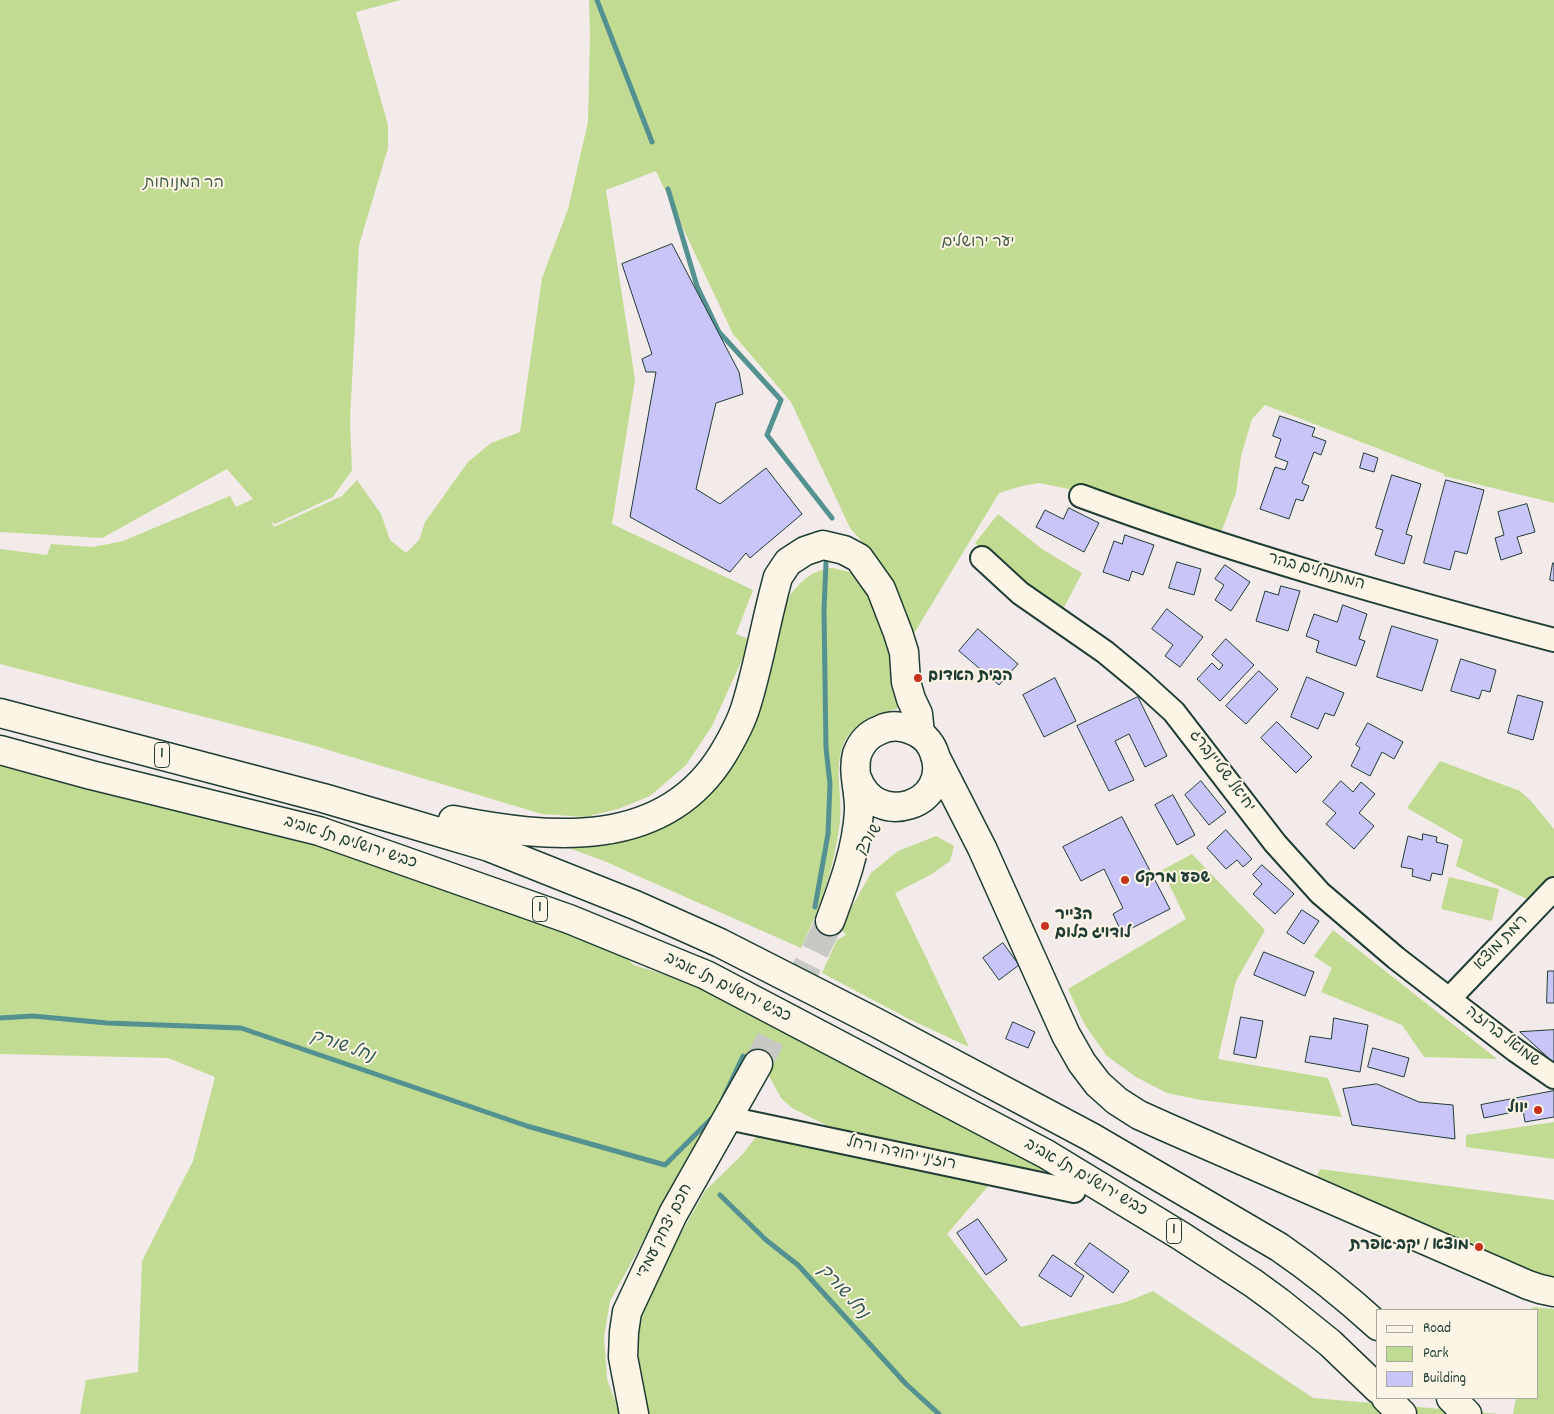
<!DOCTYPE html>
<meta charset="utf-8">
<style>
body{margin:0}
#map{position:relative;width:1554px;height:1414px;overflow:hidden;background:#f2ebe9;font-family:Dekko,sans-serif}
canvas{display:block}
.legend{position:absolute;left:1376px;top:1309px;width:162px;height:90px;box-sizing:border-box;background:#fcf5e5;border:1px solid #a4ab9e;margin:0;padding:6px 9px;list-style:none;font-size:15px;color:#1f3d34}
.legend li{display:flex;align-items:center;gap:10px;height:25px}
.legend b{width:25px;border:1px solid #a4ab9e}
</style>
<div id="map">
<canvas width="1554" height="1414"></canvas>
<ul class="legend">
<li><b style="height:6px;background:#fcf5e5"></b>Road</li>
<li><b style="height:14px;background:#c2db92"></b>Park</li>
<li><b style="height:14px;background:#c9c5f8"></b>Building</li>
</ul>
</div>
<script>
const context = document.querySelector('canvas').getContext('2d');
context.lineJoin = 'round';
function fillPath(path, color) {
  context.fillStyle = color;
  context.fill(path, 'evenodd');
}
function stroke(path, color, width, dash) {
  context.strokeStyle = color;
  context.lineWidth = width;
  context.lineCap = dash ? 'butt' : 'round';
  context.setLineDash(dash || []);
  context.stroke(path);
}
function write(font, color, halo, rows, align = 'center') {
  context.font = font + ' Dekko,"Playpen Sans Hebrew",sans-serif';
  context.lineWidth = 4;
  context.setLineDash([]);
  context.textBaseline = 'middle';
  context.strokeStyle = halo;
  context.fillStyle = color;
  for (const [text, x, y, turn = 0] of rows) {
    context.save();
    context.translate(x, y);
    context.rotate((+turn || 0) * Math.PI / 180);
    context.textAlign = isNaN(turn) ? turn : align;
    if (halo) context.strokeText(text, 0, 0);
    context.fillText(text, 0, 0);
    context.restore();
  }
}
const green = new Path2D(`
 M 0,0 L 401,0 L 356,12 L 388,125 L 388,148 L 359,245 L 350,420 L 352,470 L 333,497 L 275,524 L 271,521 L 274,527 L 342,496 L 357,480 L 381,514 L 390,540 L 406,553 L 419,540 L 425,522 L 468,462 L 491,443 L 520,432 L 542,278 L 568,209 L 588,122 L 590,35 L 589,0 L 1554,0 L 1554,503 L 1444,476 L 1444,474 L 1265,405 L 1252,419 L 1241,456 L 1236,493 L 1218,540 L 1087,493 L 1040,483 L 1022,486 L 999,493 L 910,640 L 872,553 L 850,528 L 791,402 L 733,334 L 656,171 L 606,190 L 635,380 L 612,524 L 753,590 L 736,634 L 751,640 L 712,726 L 686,765 L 650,796 L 618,809 L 585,817 L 542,814 L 305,743 L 0,664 L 0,549 L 47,555 L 51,544 L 93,547 L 123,541 L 230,496 L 236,507 L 253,499 L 227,469 L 102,538 L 0,532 Z
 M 998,514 L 1042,549 L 1082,573 L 1061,613 L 1020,583 L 975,543 Z
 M 833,568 L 853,573 L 868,585 L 898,668 L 897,709 C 877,713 858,720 846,739 C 832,763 843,795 840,821 C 834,869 821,905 801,948 L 604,861 L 553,842 L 685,807 L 790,595 C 802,580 814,569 833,568 Z
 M 0,759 L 311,840 L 578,936 L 619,952 L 634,965 L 710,989 L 1051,1169 L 1028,1174 L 838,1131 L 792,1108 L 781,1098 L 767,1072 L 684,1167 L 610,1301 L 604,1337 L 607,1379 L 620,1414 L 80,1414 L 86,1380 L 138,1372 L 142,1261 L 193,1161 L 215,1077 L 168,1058 L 0,1054 Z
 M 1440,761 L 1520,791 L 1532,802 L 1554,829 L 1554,876 L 1527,899 L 1456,866 L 1463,840 L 1407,808 Z
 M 936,836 L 954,846 L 950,861 L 932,874 L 895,893 L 969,1047 L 909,1019 L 822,973 L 837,940 L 846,935 L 840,928 L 871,873 L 898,851 Z
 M 1192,854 L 1265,930 L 1236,981 L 1218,1059 L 1328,1078 L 1342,1117 L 1201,1100 L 1167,1093 L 1136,1077 L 1107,1056 L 1085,1025 L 1068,989 L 1186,919 L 1162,870 Z
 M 1449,877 L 1499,889 L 1492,921 L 1441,909 Z
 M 1333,930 L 1497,1059 L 1424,1057 L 1402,1025 L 1321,992 L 1332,968 L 1314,956 Z
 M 1554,1122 L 1554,1159 L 1466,1147 L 1466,1135 Z
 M 759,1133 L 990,1184 L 947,1234 L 1021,1327 L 1126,1302 L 1153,1291 L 1313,1398 L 1500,1414 L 643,1414 L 630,1343 L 639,1307 L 705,1191 L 742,1155 Z
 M 1320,1169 L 1554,1200 L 1554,1277 L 1541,1276 L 1314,1184 Z
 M 1533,1307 L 1554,1309 L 1554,1414 L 1513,1414 L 1516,1398 L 1538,1398 L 1538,1310 L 1532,1310 Z`);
const stream = new Path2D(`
 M 597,0 L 652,142
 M 668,189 L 697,286 L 719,332 L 781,400 L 767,435 L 832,518
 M 815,907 L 828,834 L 830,784 L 826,748 L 824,610 L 826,563
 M 0,1018 L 33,1016 L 107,1023 L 241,1028 L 527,1126 L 665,1165 L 715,1115
 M 723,1099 L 743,1056
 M 720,1195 L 766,1240 L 798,1265 L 906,1384 L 939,1414`);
const building = new Path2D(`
 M 672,244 L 739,372 L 743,394 L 716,403 L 696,489 L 720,504 L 766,468 L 802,514 L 750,558 L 746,553 L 730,572 L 630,517 L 656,372 L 646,372 L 642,359 L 652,354 L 622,264 Z
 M 1280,416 L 1315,428 L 1312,436 L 1326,441 L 1321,455 L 1314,452 L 1302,483 L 1309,486 L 1303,501 L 1296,499 L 1289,519 L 1260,509 L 1275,467 L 1285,470 L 1288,462 L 1275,457 L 1281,439 L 1273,436 Z
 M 1364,453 L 1378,458 L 1374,472 L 1360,468 Z
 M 1392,475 L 1421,484 L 1406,534 L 1412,536 L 1404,564 L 1375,555 L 1383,530 L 1376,528 Z
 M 1446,480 L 1484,490 L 1467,554 L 1455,551 L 1450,570 L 1424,563 Z
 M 1527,504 L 1535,532 L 1517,537 L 1522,553 L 1501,560 L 1495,538 L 1504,535 L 1498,512 Z
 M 1069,508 L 1099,523 L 1084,552 L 1036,527 L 1045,510 L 1063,519 Z
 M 1125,535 L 1154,545 L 1143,575 L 1132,571 L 1129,581 L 1103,572 L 1114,541 L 1122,544 Z
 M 1177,562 L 1201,569 L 1194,595 L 1169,588 Z
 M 1553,563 L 1554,563 L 1554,581 L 1550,580 Z
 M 1225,565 L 1250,582 L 1231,611 L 1215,600 L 1224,585 L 1215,579 Z
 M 1281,586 L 1300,591 L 1288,631 L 1256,621 L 1265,591 L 1278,595 Z
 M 1343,605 L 1367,614 L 1359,639 L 1365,641 L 1356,666 L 1316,652 L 1319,641 L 1306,636 L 1314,614 L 1337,622 Z
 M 1167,609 L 1203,637 L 1180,667 L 1165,656 L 1173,645 L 1152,629 Z
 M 1392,626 L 1438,640 L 1422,691 L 1377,677 Z
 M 978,629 L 1018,664 L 999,685 L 959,651 Z
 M 1226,639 L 1254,665 L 1220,701 L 1197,679 L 1212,663 L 1219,670 L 1223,665 L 1212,655 Z
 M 1461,659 L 1496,670 L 1490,692 L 1482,690 L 1479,699 L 1451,691 Z
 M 1259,671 L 1278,689 L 1246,724 L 1226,706 Z
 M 1307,677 L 1344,693 L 1334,716 L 1325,713 L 1318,729 L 1291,717 Z
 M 1055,678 L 1076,721 L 1044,737 L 1023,695 Z
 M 1518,695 L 1543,702 L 1533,740 L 1508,733 Z
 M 1138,697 L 1167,756 L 1145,767 L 1129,734 L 1115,741 L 1134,780 L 1109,791 L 1077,726 Z
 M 1277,722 L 1312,757 L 1296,773 L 1261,738 Z
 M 1368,723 L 1403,742 L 1394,759 L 1382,752 L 1370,776 L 1351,766 L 1360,748 L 1356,745 Z
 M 1201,781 L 1226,812 L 1209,825 L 1185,795 Z
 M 1341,781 L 1353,792 L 1361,782 L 1375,794 L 1359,813 L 1374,826 L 1354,849 L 1326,824 L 1336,813 L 1323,802 Z
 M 1173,795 L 1195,835 L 1177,845 L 1155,805 Z
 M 1122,817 L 1170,909 L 1122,933 L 1113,914 L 1123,908 L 1104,869 L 1081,881 L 1063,847 Z
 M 1226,830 L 1252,859 L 1243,867 L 1237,860 L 1226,869 L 1207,848 Z
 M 1423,834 L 1437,837 L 1436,842 L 1448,845 L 1442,875 L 1432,873 L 1430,881 L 1412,876 L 1413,869 L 1401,867 L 1408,836 L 1422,840 Z
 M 1262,865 L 1294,894 L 1275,914 L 1253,894 L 1262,884 L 1253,875 Z
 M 1302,910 L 1319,921 L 1304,944 L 1287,933 Z
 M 1003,943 L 1019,965 L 999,980 L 983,958 Z
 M 1264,952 L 1314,972 L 1305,996 L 1254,975 Z
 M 1548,971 L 1554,971 L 1554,1003 L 1547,1003 Z
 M 1241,1017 L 1263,1021 L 1256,1058 L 1234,1054 Z
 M 1334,1018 L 1368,1025 L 1360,1072 L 1305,1062 L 1310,1036 L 1331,1039 Z
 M 1013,1022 L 1035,1032 L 1028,1048 L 1006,1039 Z
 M 1554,1030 L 1554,1063 L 1520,1032 Z
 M 1373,1048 L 1409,1058 L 1404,1077 L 1368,1067 Z
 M 1377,1084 L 1419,1102 L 1453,1105 L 1455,1139 L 1352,1125 L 1343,1089 Z
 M 1554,1091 L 1554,1117 L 1525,1122 L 1523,1110 L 1484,1118 L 1481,1105 Z
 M 978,1219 L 1007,1260 L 986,1275 L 957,1233 Z
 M 1090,1243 L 1129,1271 L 1113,1293 L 1075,1264 Z
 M 1053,1255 L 1084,1276 L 1071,1297 L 1039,1276 Z`);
const majorTunnel = new Path2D(`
 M 758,1064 L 830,921`);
const minor = new Path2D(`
 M 1081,496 C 1236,553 1395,598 1554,640
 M 982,558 L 1020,593 L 1105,652 L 1140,681 L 1174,712 L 1275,843 L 1320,893 L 1396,958 L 1515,1050 L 1554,1077
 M 1450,998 L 1554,889
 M 728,1118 L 1074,1191`);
const major = new Path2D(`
 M 935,756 L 982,848 L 1066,1035 L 1082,1063 L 1098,1084 L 1117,1101 L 1139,1115 L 1168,1128 L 1528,1285 L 1540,1289 L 1554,1292
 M 830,921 C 843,886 857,849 859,811 C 860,793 852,772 857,754 C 861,743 869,734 880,730 C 892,724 904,726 916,732 C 925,736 932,745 935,755 C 951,805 876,830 857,778
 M 634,1414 L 623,1357 L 624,1332 L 627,1312 L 673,1214 L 758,1064`);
const highway = new Path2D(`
 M 0,713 L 323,798 L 405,822 L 489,847 L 635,905 L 720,943 L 875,1022 L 1091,1137 L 1279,1247 C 1314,1271 1346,1297 1378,1326
 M 0,750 L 91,775 L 319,831 L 569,919 L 706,975 L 1046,1154 L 1181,1236 L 1253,1283 L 1279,1302 L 1330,1343 L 1378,1389
 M 453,820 C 550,839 664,851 723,754 C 732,739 741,723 746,706 C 759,664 766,620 778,577 L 788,562 L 805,551 L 823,545 L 844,550 L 859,558 L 881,589 L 898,633 L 904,652 L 906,682 L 911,699 L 918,714 L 920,734
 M 1386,1398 L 1402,1414
 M 1451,1398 L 1467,1414`);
const markers = [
 [918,678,5,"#c8321e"],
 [1125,880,5,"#c8321e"],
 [1045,926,5,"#c8321e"],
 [1538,1110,5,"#c8321e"],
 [1479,1247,5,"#c8321e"]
];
const shields = [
 [162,755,15],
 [540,909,15],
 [1174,1231,15]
];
const shieldNames = [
 ["1",162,755],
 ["1",540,909],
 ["1",1174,1231]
];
const parkNames = [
 ["הר המנוחות",184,185],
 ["יער ירושלים",978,244]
];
const streetNames = [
 ["המתנחלים בהר",1316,573,16],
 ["יחיאל שטיינברג",1221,772,53],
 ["שורק",870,840,-54],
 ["כביש ירושלים תל אביב",350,844,18],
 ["רמת מוצא",1502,944,-46],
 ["כביש ירושלים תל אביב",727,989,26],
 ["שמואל ברוזה",1502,1038,37],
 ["רוז'ני יהודה ורחל",901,1155,12],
 ["כביש ירושלים תל אביב",1085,1179,30],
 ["חכם יצחק עמדי",666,1232,-63]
];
const poiNames = [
 ["הבית האדום",928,678],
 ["שפע מרקט",1135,880],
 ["הצייר",1055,917],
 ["לודויג בלום",1055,935],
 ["יוול",1528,1110,"right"],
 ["מוצא / יקב אפרת",1469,1247,"right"]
];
const waterNames = [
 ["נחל שורק",342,1048,19],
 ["נחל שורק",842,1293,48]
];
fillPath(green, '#c2db92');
stroke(stream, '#549191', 5);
fillPath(building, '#c9c5f8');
stroke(building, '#1f3d34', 1);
stroke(majorTunnel, '#c8c8c5', 28, [28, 14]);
stroke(minor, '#1f3d34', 26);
stroke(major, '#1f3d34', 31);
stroke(highway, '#1f3d34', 31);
stroke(minor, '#fcf5e5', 22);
stroke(major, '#fcf5e5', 28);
stroke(highway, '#fcf5e5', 28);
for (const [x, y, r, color] of markers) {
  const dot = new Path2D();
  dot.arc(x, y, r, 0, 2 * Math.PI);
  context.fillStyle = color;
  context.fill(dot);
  stroke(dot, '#fcf5e5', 2);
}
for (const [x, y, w] of shields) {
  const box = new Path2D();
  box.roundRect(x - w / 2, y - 12.5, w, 25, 4);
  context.fillStyle = '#fcf5e5';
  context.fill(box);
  stroke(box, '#1f3d34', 1);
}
write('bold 15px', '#1f3d34', null, shieldNames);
write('16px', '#405d47', '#fcf5e5', parkNames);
write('16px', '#1f3d34', '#fcf5e5', streetNames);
write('bold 16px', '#1f3d34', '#fcf5e5', poiNames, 'left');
write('italic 18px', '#315953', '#fcf5e5', waterNames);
</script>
